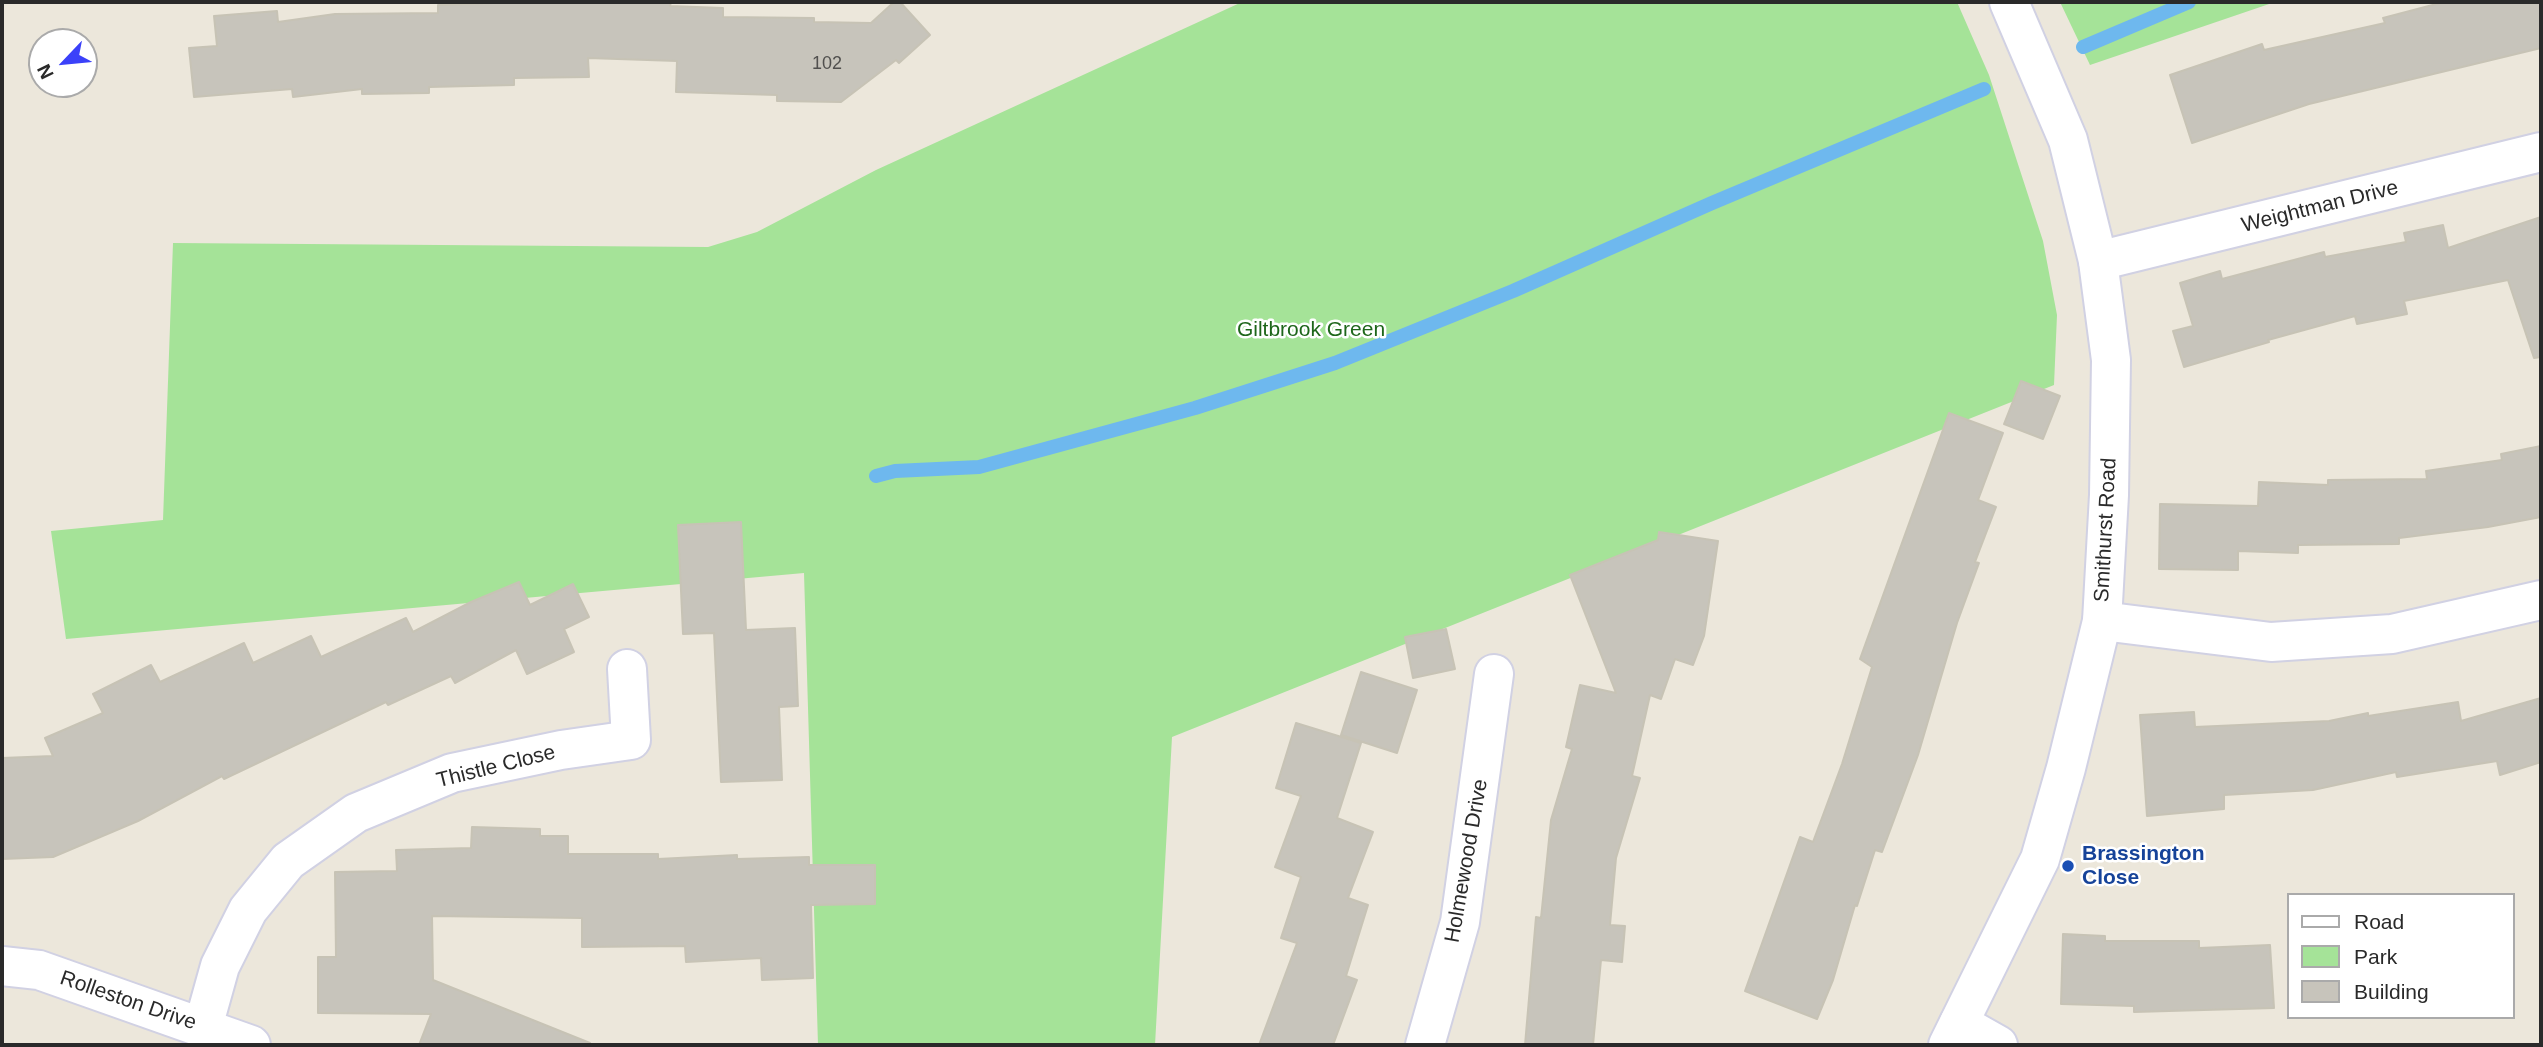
<!DOCTYPE html>
<style>
body{margin:0}
#map{position:relative;width:2543px;height:1047px;overflow:hidden;background:#ece7db;font-family:Helvetica,sans-serif}
canvas{display:block}
.frame{position:absolute;inset:0;border:4px solid #2a2a2a;pointer-events:none}
.legend{position:absolute;left:2287px;top:893px;width:228px;height:126px;box-sizing:border-box;background:#fff;border:2px solid #aaa;margin:0;padding:9px 12px;list-style:none;font-size:21px;color:#2a2a2a}
.legend li{display:flex;align-items:center;gap:14px;height:35px}
.legend b{width:35px;border:2px solid #aaa}
.north{position:absolute;left:28px;top:28px;width:70px;height:70px;box-sizing:border-box;background:#fff;border:2px solid #aaa;border-radius:50%;rotate:244deg;font-size:19px;font-weight:700;line-height:28px;text-align:center;color:#2a2a2a}
.north::after{content:'';display:block;margin:auto;width:24px;height:32px;background:#3b41f9;clip-path:polygon(50% 0,100% 100%,50% 72%,0 100%)}
</style>
<div id="map">
<canvas width="2543" height="1047"></canvas>
<div class="frame"></div>
<ul class="legend">
<li><b style="height:9px;background:#fff"></b>Road</li>
<li><b style="height:19px;background:#a5e398"></b>Park</li>
<li><b style="height:19px;background:#c7c4bb"></b>Building</li>
</ul>
<div class="north">N</div>
</div>
<script>
const context = document.querySelector('canvas').getContext('2d');
context.lineJoin = 'round';
function fillPath(path, color) {
  context.fillStyle = color;
  context.fill(path, 'evenodd');
}
function stroke(path, color, width, dash) {
  context.strokeStyle = color;
  context.lineWidth = width;
  context.lineCap = dash ? 'butt' : 'round';
  context.setLineDash(dash || []);
  context.stroke(path);
}
function write(font, color, halo, rows, align = 'center') {
  context.font = font + ' Helvetica,sans-serif';
  context.lineWidth = 5;
  context.setLineDash([]);
  context.textBaseline = 'middle';
  context.strokeStyle = halo;
  context.fillStyle = color;
  for (const [text, x, y, turn = 0] of rows) {
    context.save();
    context.translate(x, y);
    context.rotate((+turn || 0) * Math.PI / 180);
    context.textAlign = isNaN(turn) ? turn : align;
    if (halo) context.strokeText(text, 0, 0);
    context.fillText(text, 0, 0);
    context.restore();
  }
}
const green = new Path2D(`
 M 1242,2 L 1957,2 L 1989,75 L 2043,241 L 2057,315 L 2054,385 L 1172,737 L 1155,1045 L 818,1045 L 804,573 L 66,639 L 51,531 L 163,520 L 173,243 L 708,247 L 757,232 L 876,170 Z
 M 2060,2 L 2275,2 L 2090,65 Z`);
const stream = new Path2D(`
 M 2083,47 L 2189,2
 M 876,476 L 895,471 L 979,467 L 1195,408 L 1335,363 L 1513,291 L 1712,203 L 1984,89`);
const building = new Path2D(`
 M 520,2 L 671,2 L 670,6 L 723,8 L 723,17 L 814,18 L 814,22 L 871,23 L 894,2 L 900,2 L 930,35 L 899,63 L 896,60 L 841,102 L 777,101 L 777,95 L 676,92 L 677,61 L 588,58 L 589,77 L 514,78 L 514,85 L 429,87 L 429,93 L 362,94 L 362,89 L 293,97 L 292,89 L 194,97 L 189,48 L 217,46 L 214,16 L 277,11 L 278,22 L 335,14 L 438,13 L 438,5 Z
 M 2444,2 L 2541,2 L 2541,48 L 2309,104 L 2192,143 L 2170,75 L 2262,44 L 2264,50 L 2385,23 L 2383,18 Z
 M 2541,217 L 2541,357 L 2534,358 L 2508,280 L 2404,301 L 2407,314 L 2357,324 L 2355,316 L 2268,340 L 2269,342 L 2184,367 L 2173,331 L 2193,326 L 2180,283 L 2220,271 L 2222,279 L 2324,252 L 2325,257 L 2406,242 L 2404,233 L 2443,225 L 2448,248 Z
 M 2021,381 L 2060,396 L 2043,439 L 2004,424 Z
 M 1949,413 L 2003,433 L 1978,500 L 1996,507 L 1975,562 L 1979,563 L 1957,623 L 1918,755 L 1882,852 L 1875,850 L 1857,906 L 1855,905 L 1833,980 L 1817,1019 L 1745,991 L 1800,837 L 1813,842 L 1842,764 L 1872,667 L 1860,659 Z
 M 2541,446 L 2541,517 L 2488,527 L 2399,538 L 2399,544 L 2298,545 L 2298,553 L 2238,551 L 2238,570 L 2159,569 L 2160,504 L 2258,506 L 2259,482 L 2328,485 L 2328,480 L 2427,479 L 2426,471 L 2502,460 L 2501,454 Z
 M 741,522 L 746,630 L 795,628 L 798,706 L 779,707 L 782,780 L 721,782 L 714,633 L 683,634 L 678,525 Z
 M 1659,532 L 1718,541 L 1704,636 L 1693,665 L 1675,659 L 1661,699 L 1650,695 L 1632,776 L 1640,778 L 1616,858 L 1610,925 L 1625,926 L 1622,962 L 1601,960 L 1593,1045 L 1525,1045 L 1536,917 L 1541,918 L 1551,820 L 1572,749 L 1566,747 L 1580,685 L 1616,693 L 1570,575 L 1658,540 Z
 M 519,582 L 530,605 L 573,584 L 589,617 L 564,629 L 574,652 L 527,674 L 516,650 L 455,683 L 451,676 L 388,705 L 386,702 L 224,779 L 222,776 L 138,821 L 53,857 L 2,859 L 2,758 L 53,756 L 45,738 L 103,713 L 93,694 L 151,665 L 160,682 L 244,643 L 253,663 L 311,636 L 321,657 L 406,618 L 413,632 L 471,602 Z
 M 1446,629 L 1455,669 L 1413,678 L 1405,637 Z
 M 1361,672 L 1417,690 L 1397,753 L 1341,735 Z
 M 2541,698 L 2541,762 L 2500,775 L 2497,761 L 2397,777 L 2396,772 L 2313,790 L 2224,795 L 2224,809 L 2147,816 L 2140,715 L 2194,712 L 2195,727 L 2329,721 L 2368,713 L 2368,716 L 2458,702 L 2461,721 Z
 M 1296,723 L 1361,743 L 1337,818 L 1373,832 L 1348,898 L 1368,905 L 1346,976 L 1357,980 L 1333,1045 L 1259,1045 L 1297,943 L 1281,938 L 1301,877 L 1275,867 L 1301,796 L 1276,788 Z
 M 472,827 L 540,829 L 540,836 L 568,836 L 568,854 L 658,854 L 658,859 L 737,855 L 737,859 L 809,857 L 809,865 L 875,865 L 875,904 L 811,905 L 813,978 L 762,980 L 761,958 L 686,962 L 685,946 L 582,947 L 582,918 L 432,916 L 433,980 L 590,1043 L 589,1045 L 419,1045 L 431,1014 L 318,1013 L 318,957 L 336,957 L 335,872 L 397,871 L 396,850 L 471,848 Z
 M 2063,934 L 2105,936 L 2105,941 L 2199,941 L 2199,948 L 2270,945 L 2274,1008 L 2134,1012 L 2134,1006 L 2061,1004 Z`);
const street = new Path2D(`
 M 2098,261 L 2541,152
 M 2102,621 L 2271,642 L 2392,634 L 2541,600
 M 2,966 L 39,970 L 251,1045
 M 1959,1023 L 1998,1045
 M 203,1027 L 220,966 L 248,910 L 288,861 L 356,813 L 452,773 L 561,750 L 631,740 L 627,669
 M 1425,1045 L 1460,922 L 1494,674`);
const secondary = new Path2D(`
 M 1948,1045 L 2040,859 L 2066,768 L 2102,621 L 2109,495 L 2111,360 L 2098,261 L 2068,140 L 2009,2`);
const markers = [
 [2068,866,7,"#1a4fb4"]
];
const numberNames = [
 ["102",827,64]
];
const streetNames = [
 ["Weightman Drive",2320,207,-14],
 ["Smithurst Road",2106,530,-87],
 ["Thistle Close",496,767,-14],
 ["Holmewood Drive",1467,861,-80],
 ["Rolleston Drive",128,1001,19]
];
const parkNames = [
 ["Giltbrook Green",1311,330]
];
const transitNames = [
 ["Brassington",2082,854],
 ["Close",2082,878]
];
fillPath(green, '#a5e398');
stroke(stream, '#6eb8ee', 14);
fillPath(building, '#c7c4bb');
stroke(building, '#c7c3b5', 2);
stroke(street, '#d1d1e3', 42);
stroke(secondary, '#d1d1e3', 42);
stroke(street, '#fff', 38);
stroke(secondary, '#fff', 38);
for (const [x, y, r, color] of markers) {
  const dot = new Path2D();
  dot.arc(x, y, r, 0, 2 * Math.PI);
  context.fillStyle = color;
  context.fill(dot);
  stroke(dot, '#fff', 2.5);
}
write('18px', '#51504e', null, numberNames);
write('21px', '#2a2a2a', '#fff', streetNames);
write('21px', '#1e661a', '#fff', parkNames);
write('bold 21px', '#164399', '#fff', transitNames, 'left');
</script>
